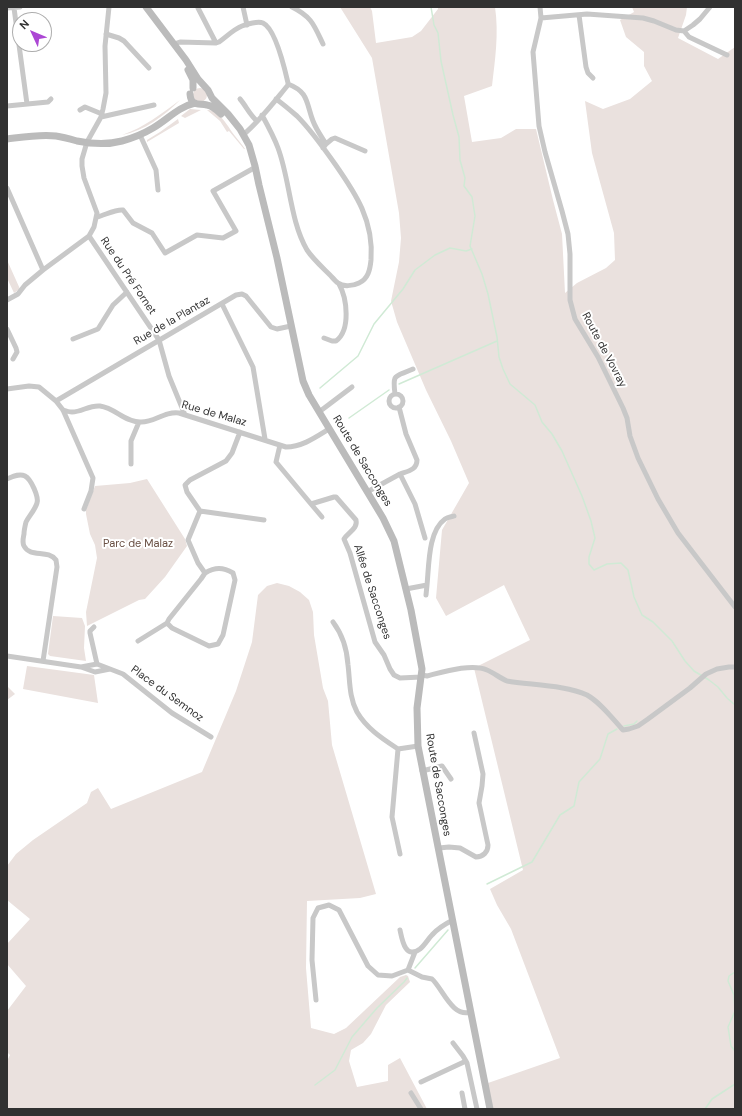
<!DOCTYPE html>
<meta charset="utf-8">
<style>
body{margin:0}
#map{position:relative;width:742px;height:1116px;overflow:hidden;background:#fff;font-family:"DM Sans",sans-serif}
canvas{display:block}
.frame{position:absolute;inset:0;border:8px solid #313131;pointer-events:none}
.north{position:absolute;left:12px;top:12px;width:40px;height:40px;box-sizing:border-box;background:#fff;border:1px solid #adadad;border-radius:50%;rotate:314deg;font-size:11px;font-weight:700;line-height:16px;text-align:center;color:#313131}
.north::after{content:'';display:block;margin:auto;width:14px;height:18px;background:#ac47d4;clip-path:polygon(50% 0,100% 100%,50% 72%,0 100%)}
</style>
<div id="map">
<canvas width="742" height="1116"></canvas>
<div class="frame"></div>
<div class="north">N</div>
</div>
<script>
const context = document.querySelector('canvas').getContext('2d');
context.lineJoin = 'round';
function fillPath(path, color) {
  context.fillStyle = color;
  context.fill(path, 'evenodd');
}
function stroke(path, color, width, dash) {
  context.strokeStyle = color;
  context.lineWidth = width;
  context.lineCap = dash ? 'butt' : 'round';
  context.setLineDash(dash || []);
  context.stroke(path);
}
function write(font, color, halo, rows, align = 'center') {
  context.font = font + ' "DM Sans",sans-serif';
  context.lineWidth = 4;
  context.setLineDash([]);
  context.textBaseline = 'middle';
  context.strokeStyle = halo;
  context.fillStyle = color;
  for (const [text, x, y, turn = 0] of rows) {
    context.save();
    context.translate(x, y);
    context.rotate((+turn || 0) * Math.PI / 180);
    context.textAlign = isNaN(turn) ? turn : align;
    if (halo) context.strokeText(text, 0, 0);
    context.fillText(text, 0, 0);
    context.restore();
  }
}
const green = new Path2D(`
 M 340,7 L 370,7 L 372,11 L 376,43 L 412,37 L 421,31 L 438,9 L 438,7 L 495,7 C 499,34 495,60 492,86 L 464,96 L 472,142 L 501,138 L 516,129 L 536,129 L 553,200 L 562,234 L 565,293 L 577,283 L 606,268 L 615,260 L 614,233 L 592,153 L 585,101 L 603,109 L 630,99 L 652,81 L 644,66 L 644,52 L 626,37 L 620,20 L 634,12 L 632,7 L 687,7 L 686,15 L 678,38 L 718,59 L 735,47 L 735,1109 L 488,1109 L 488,1083 L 560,1058 L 511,929 L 497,905 L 490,889 L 523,870 L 474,668 L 530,640 L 504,585 L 446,616 L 436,598 L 442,530 L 469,483 L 451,441 L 426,390 L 397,322 L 391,301 L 399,262 L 401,238 L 399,213 L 372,58 Z
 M193 95a7 7 0 1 1 14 0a7 7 0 1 1-14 0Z
 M 180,100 C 164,116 144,131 122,135 C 145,127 161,114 180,100 Z
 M 190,109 L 201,110 L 185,118 L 181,116 Z
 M 207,110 C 219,109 228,127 235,136 C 238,140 242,144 245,149 L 244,149 L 229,131 L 227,132 L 220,121 Z
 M 178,119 L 179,123 L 147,142 L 147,140 L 160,132 Z
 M 7,260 L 20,289 L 14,293 L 7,278 Z
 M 147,479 L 185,539 L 187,546 L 165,577 L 145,599 L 139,600 L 87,626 L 86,612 L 97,558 L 95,545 L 90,534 L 86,514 L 86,510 L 95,486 L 130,483 Z
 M 277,583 L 289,586 L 300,592 L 309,600 L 313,612 L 314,635 L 323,688 L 328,701 L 332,745 L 376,894 L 360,898 L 307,901 L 306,968 L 311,1028 L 334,1034 L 346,1028 L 400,977 L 406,975 L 408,976 L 410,982 L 386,1005 L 371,1034 L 363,1043 L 351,1050 L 349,1061 L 357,1087 L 388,1081 L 388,1065 L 400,1058 L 427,1109 L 7,1109 L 7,1061 L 10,1055 L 7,1052 L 7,1011 L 26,986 L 7,964 L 7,944 L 30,919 L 7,900 L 7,866 L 16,854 L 33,840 L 87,803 L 91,792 L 98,788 L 111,809 L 202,772 L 236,691 L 252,642 L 258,595 L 267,586 Z
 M 53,616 L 82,618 L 85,626 L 84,648 L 86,661 L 50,656 L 48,654 Z
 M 27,666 L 94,675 L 98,703 L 23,689 Z
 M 7,686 L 15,694 L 7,700 Z`);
const stream = new Path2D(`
 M 431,7 L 434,25 L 438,33 L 441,61 L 453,115 L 459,137 L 460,160 L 465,178 L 464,186 L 472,197 L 475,216 L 470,246 L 482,274 L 488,294 L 497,337 L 499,357 L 503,369 L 510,384 L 535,405 L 542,422 L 552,434 L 562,451 L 582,496 L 591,521 L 595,538 L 589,557 L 589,564 L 594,570 L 607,564 L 621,563 L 628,570 L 634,597 L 642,615 L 653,622 L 672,641 L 685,661 L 694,671 L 709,680 L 718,687 L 727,698 L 735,705
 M 399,384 L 497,341
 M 320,388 L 358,356 L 374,324 L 403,289 L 415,270 L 435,255 L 450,248 L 466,251 L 472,249
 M 349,418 L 389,390
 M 624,726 L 634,724 L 637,721
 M 487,884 L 532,862 L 560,815 L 574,806 L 579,782 L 600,759 L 608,734 L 617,729
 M 415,968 L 448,930
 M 735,972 L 729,976 L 728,981 L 734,995 L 735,1011 L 728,1027 L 731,1046 L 735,1051
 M 315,1085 L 335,1070 L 352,1037 L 377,1008 L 404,982 L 407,978
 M 705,1109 L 712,1099 L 735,1084`);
const street = new Path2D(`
 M 109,7 L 105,46 L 106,93 L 103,109 L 101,117 L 87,142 L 82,159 L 82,166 L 84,178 L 97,213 L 94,227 L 89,236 L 159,340 L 169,376 L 185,415
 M 243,7 L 247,25
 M 292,7 C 312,17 314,25 323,44
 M 540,7 L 541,18
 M 710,7 L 700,19 L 693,25 L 684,31 L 676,30 L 654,21 L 643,18 L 587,14 L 541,18 L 533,52 L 539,126 L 545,152 L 562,211 L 568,234 L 570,254 L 570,300 L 575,319 L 598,357 L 623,408 L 627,418 L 630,436 L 638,458 L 658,499 L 678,533 L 735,607
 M 7,8 L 20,7
 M 14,8 L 27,104
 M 198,8 L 216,43
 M 579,15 L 586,67 L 588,73 L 593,78
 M 684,31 L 689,37 L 727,55
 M 106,34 L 119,38 L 124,41 L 149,68
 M 174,44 L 180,42 L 216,43 L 219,42 C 226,37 234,29 242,26 C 247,24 258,21 263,23 C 276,29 285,70 288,83 L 288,85 C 274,102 260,121 243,135
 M 288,84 C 309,92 306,103 313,121 C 316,129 321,136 326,144 L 323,148
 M 240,99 C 246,106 250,115 257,121
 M 7,106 L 48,102 L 51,99
 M 80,110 L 85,107 L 102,114
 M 262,115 C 268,126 274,137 278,148 C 290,180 290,221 307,250 C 313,259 322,267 330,275 C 332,277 335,281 338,283 C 343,287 353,286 359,283 C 368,279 370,270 371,260 C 374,221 356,194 335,164 C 323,147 311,130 297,116 C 290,110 283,104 276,99
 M 101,117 L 154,105
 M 140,135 L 156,170 L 158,190
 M 326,144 L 332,139 L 335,138 L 365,151
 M 7,188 L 43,270
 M 97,217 C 105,215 116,209 123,210 L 133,223 L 152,233 L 165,253 L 197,235 L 223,238 L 236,231 L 213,191 L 254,168
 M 7,300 L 18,294 L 25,285 L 43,270 L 89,236
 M 222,304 L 253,367 L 265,439
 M 7,329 L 16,348 L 17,352 L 13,359
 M 324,338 L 332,341 L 336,341 C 351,330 347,298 339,284
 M 73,339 L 98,329 L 113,305 L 127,292
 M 7,389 L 29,386 L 39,387 L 56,401 L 63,410 L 93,478 L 91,491 L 84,509
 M 395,394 C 392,372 396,377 413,369
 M389 401a7 7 0 1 1 14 0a7 7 0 1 1-14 0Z
 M 56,401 L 236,295 L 242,294 L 246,296 L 271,327 L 277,329 L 291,326
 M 399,407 L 406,434 L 417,460 C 417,470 408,471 400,474
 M 63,410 C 66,411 70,412 72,412 C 82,412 89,405 100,406 C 115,408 125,422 140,422 C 154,423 164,411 179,413 L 286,447 C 302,447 316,437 329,429
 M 319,412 L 352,387
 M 280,445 L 276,462 L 311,504 L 334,497 L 336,497 L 356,520 C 358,529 348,532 344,539 L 350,553 L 375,642 L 384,655 L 390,669 L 394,675 L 400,678 L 421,677
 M 131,464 L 131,441 L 139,422
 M 7,479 C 12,477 19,473 25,476 C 31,479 39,497 37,503 C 35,510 29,516 26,522 C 25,526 24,530 24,534 C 23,539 22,542 24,546 C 30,558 48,549 56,560 L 57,567 L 43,661
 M 367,492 L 400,474 L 415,504 L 425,538
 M 311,504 L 322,517
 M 200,511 L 187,492 L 185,485 L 190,480 L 226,461 L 232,453 L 240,432
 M 200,511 L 264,520
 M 406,589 L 427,585 C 429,566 428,531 445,519 C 448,517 451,517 454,516
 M 426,595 L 427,585
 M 333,622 C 342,634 347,649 348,665 C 350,681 349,697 357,712 C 367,729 383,739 398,749 L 418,746
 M 167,623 L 172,628 L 209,646 L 218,644 L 223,635 L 235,580 L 233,573 C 223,567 215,567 205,573
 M 94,627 L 90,631 L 90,633 L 97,664
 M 138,641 L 167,623 L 169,619 L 201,579 L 205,573 L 198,563 L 188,540 L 200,511
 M 7,656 L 81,667 L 95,672 L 110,669 L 97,664 L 81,667
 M 110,669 L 123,674 L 128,678 L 172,713 L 211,737
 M 422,675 L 427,676 C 443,672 472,663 487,670 C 494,673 500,678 507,681 C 530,685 566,685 587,695 C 601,703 612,718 623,730 L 629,729 L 638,726 L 648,719 L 690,688 L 706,674 L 717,669 L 729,667 L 735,667
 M 398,749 L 392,817 L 400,854
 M 422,771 L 442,766 L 451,779
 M 439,848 L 449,847 L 460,848 L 476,857 C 483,857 488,852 488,845 L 479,803 L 482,786 L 483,774 L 474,733
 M 400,930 C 402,939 405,960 420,949 C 425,945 428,939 432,935 C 438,928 445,924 453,920
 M 408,970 L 422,977 L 432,979 C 443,989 452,1018 471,1012
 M 316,1000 L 312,960 L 313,918 L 318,908 L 329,905 L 339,910 L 368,966 L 378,975 L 392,976 L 408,970 L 415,952
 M 453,1043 L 463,1056 L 467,1063 L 477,1109
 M 421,1082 L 466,1061
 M 411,1093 L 421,1109
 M 462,1093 L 465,1109`);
const secondary = new Path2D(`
 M 146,7 L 186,60 L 198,79 L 208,90 L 212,98 L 228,114 L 240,129 L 249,145 L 255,166 L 259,185 L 277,258 L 303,381 L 309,395 L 383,518 L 394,541 L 411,610 L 422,669 L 417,708 L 418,746 L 490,1109
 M 188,70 L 193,80 L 193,88
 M 190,94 C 191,107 199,103 207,105 C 213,106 217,110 221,114
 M 7,139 C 23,137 40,134 56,136 C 63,137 70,139 77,141 C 92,144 107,145 122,141 C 133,138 143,134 153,128 C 167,120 178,107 195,103`);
const streetNames = [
 ["Rue du Pré Fornet",128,276,56],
 ["Rue de la Plantaz",172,321,-30],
 ["Route de Vovray",604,350,62],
 ["Rue de Malaz",214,414,16],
 ["Route de Sacconges",362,461,59],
 ["Allée de Sacconges",372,592,72],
 ["Place du Semnoz",167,694,36],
 ["Route de Sacconges",438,785,80]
];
const parkNames = [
 ["Parc de Malaz",138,544]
];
fillPath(green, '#eae1de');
stroke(stream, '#d0ead5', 1.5);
stroke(street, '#c8c8c8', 5);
stroke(secondary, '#bbb', 7);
write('11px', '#313131', '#fff', streetNames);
write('11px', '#694f43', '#fff', parkNames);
</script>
